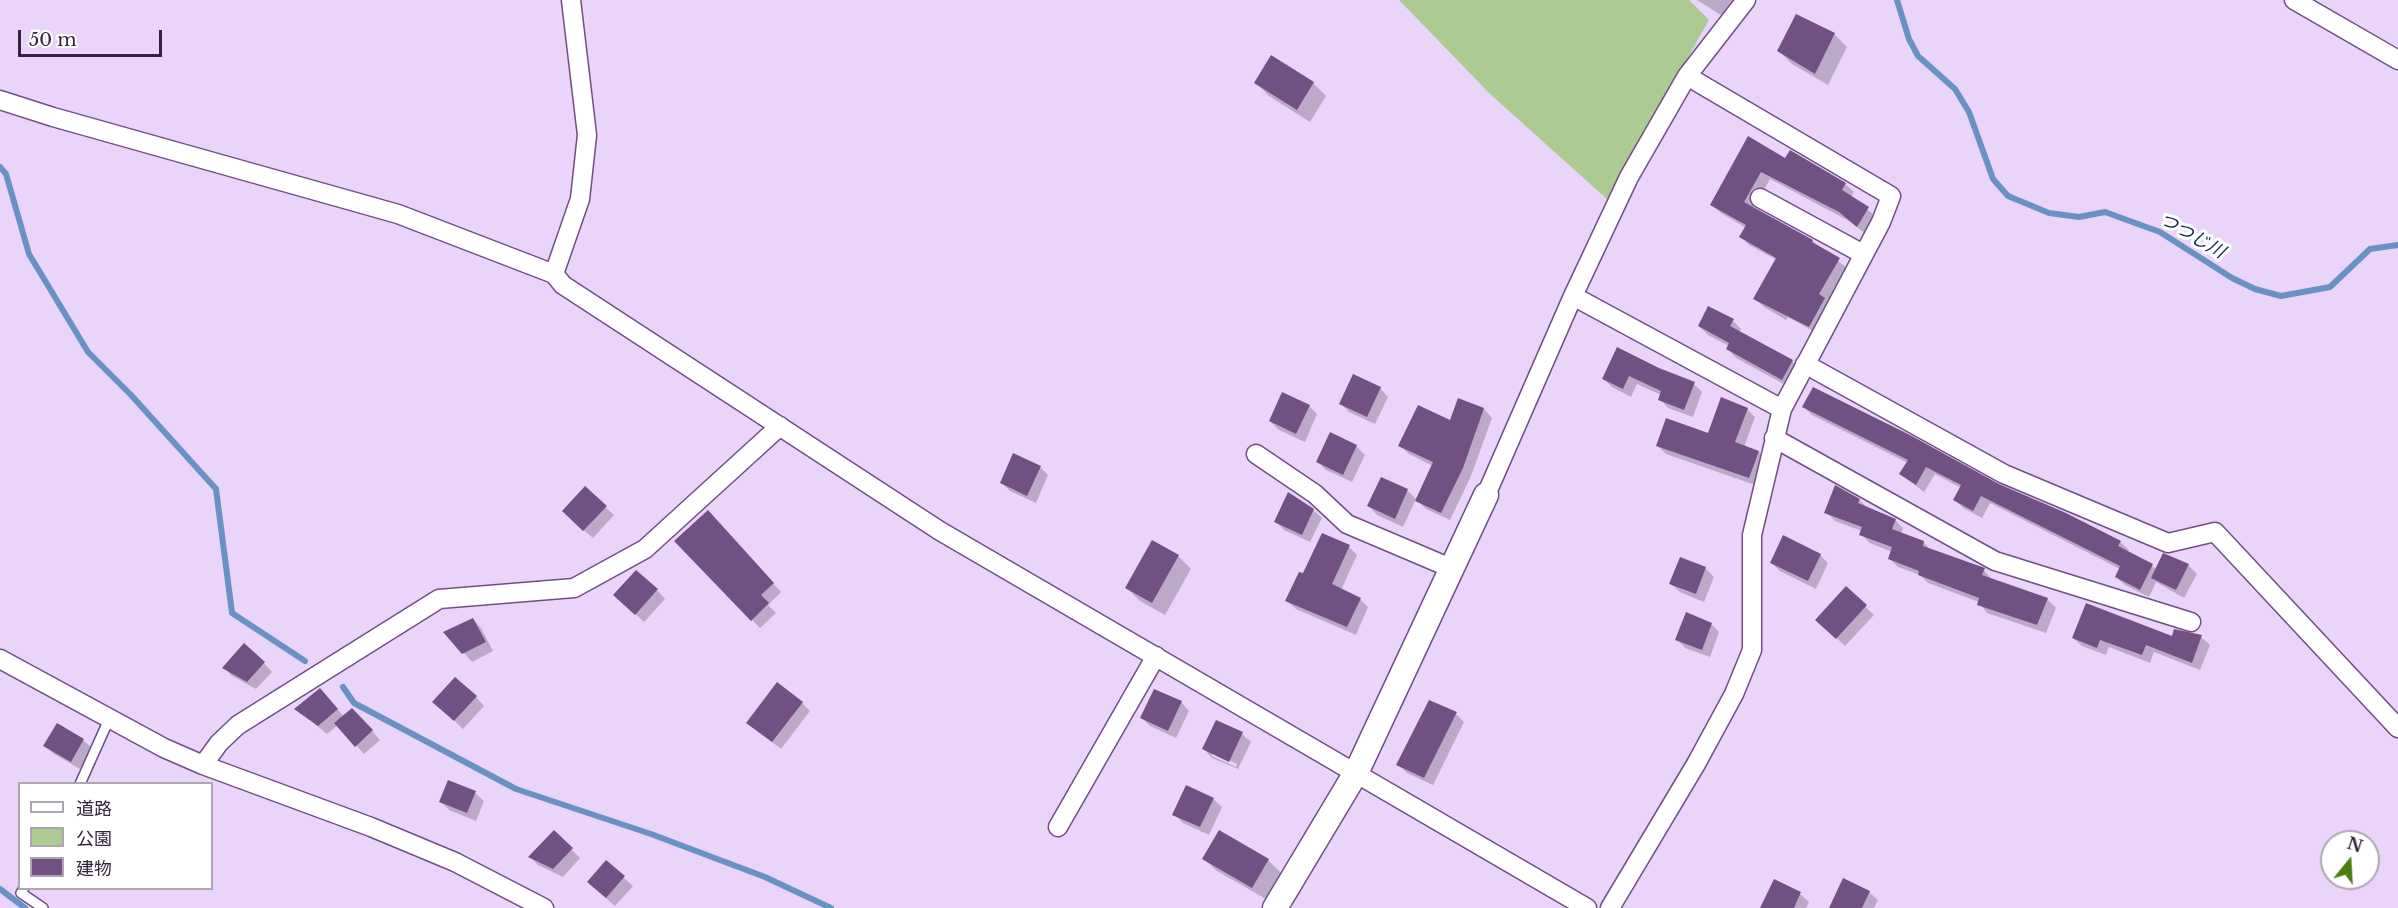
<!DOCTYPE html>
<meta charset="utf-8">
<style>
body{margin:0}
#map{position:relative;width:2398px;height:908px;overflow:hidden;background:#ebd4fa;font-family:"Libre Baskerville","Noto Sans JP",serif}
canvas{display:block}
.legend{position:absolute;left:18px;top:782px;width:195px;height:108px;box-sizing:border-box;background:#fff;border:2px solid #ada7b1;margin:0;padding:8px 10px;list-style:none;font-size:18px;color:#33233c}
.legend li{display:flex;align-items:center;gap:12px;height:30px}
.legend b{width:30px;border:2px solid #ada7b1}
.north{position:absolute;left:2320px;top:830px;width:60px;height:60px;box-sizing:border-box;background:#fff;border:2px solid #ada7b1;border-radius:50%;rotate:18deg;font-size:16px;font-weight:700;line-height:24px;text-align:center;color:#33233c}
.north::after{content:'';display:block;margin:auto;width:21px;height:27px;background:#4d7f10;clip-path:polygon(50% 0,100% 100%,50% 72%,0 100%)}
.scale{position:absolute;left:18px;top:30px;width:144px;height:27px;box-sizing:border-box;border:3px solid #33233c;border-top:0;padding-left:8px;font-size:18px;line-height:21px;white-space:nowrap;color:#33233c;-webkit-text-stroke:4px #fff;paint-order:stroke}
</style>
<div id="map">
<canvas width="2398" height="908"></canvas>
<ul class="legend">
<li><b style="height:8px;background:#fff"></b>道路</li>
<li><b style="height:16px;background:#abcb93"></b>公園</li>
<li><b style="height:16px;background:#705183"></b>建物</li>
</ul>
<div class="north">N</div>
<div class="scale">50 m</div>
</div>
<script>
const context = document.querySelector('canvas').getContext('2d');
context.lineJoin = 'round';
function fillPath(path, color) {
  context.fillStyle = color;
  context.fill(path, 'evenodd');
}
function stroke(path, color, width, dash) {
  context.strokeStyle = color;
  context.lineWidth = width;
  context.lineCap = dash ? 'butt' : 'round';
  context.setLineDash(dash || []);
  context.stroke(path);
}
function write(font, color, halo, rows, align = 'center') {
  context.font = font + ' "Libre Baskerville","Noto Sans JP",serif';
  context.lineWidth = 6;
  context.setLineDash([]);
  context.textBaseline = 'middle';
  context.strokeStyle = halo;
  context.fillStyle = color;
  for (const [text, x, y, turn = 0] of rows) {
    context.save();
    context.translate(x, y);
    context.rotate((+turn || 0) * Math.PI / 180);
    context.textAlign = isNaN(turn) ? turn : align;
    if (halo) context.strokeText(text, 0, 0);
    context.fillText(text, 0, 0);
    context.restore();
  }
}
const green = new Path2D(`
 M 1399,0 L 1689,0 L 1709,20 L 1608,200 L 1490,94 Z`);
const shadow = new Path2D(`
 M 1697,0 L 1746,0 L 1732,22 Z
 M 1797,16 L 1834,34 L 1847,47 L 1828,85 L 1792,64 L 1779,51 Z
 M 1272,57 L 1313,83 L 1326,96 L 1310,122 L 1269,96 L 1256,83 Z
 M 1748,138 L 1786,161 L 1845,184 L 1854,192 L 1851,197 L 1877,217 L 1866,234 L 1849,221 L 1770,179 L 1753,209 L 1812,241 L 1847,268 L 1828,302 L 1833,307 L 1818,334 L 1788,317 L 1786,320 L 1764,307 L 1755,299 L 1777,260 L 1749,245 L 1741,237 L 1746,228 L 1721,213 L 1712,205 Z
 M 1733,321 L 1741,329 L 1739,332 L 1792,361 L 1801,370 L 1791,388 L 1736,358 L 1728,349 L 1729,346 L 1708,335 L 1699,326 Z
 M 1658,370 L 1694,384 L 1702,392 L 1693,417 L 1668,408 L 1660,399 L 1661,395 L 1637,384 L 1631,397 L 1612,387 L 1604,379 Z
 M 1380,388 L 1388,397 L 1375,424 L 1349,412 L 1341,404 Z
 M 1459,400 L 1484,409 L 1492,418 L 1471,476 L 1450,520 L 1426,509 L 1416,499 L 1403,527 L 1377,515 L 1369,506 L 1382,479 L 1408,491 L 1417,500 L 1433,466 L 1409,454 L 1400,446 L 1451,422 Z
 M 1309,406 L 1317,414 L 1305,442 L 1279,430 L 1270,421 Z
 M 1804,407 L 1998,485 L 2120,542 L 2129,550 L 2127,552 L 2157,569 L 2188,565 L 2197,574 L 2184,598 L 2156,582 L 2149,597 L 2125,585 L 2116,577 L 2120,569 L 1990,503 L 1982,518 L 1963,508 L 1955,500 L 1961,488 L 1935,474 L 1924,492 L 1901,474 L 1908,463 L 1812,415 Z
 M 1747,409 L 1755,417 L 1744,447 L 1759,452 L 1767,461 L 1758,486 L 1666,454 L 1658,446 L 1709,435 Z
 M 1356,446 L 1365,455 L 1352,482 L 1326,470 L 1318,462 Z
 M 1040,467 L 1048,475 L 1036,503 L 1010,491 L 1001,482 Z
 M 1859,500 L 1868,508 L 1895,520 L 1903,528 L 1901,534 L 1924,543 L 1932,551 L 1984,570 L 1992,580 L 2047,599 L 2056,608 L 2046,633 L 1987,613 L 1979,602 L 1928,583 L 1920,575 L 1898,567 L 1889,558 L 1892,552 L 1870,543 L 1861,534 L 1862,531 L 1835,521 L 1826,512 Z
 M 605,507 L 614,515 L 593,538 L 572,520 Z
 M 1313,510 L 1322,518 L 1310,542 L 1284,530 L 1276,522 Z
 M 716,521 L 781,592 L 768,605 L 776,613 L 760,628 L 676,541 Z
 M 1349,547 L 1357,555 L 1341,590 L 1360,599 L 1368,607 L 1356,635 L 1296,609 L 1287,601 L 1304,575 Z
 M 1820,555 L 1828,563 L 1816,589 L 1780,571 L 1771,562 Z
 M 1178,556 L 1191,569 L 1165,615 L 1140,601 L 1127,588 Z
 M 1705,568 L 1714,577 L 1704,602 L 1680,592 L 1671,584 Z
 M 1846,588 L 1874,615 L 1845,646 L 1826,628 Z
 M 657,590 L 665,599 L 644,622 L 624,603 Z
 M 473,619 L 481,628 L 493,651 L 472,662 L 446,633 Z
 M 1711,624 L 1719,632 L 1710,657 L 1685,648 L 1677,639 Z
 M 2175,630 L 2201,637 L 2210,645 L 2200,670 L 2154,652 L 2150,663 L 2109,647 L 2106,655 L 2082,646 L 2073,638 L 2173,638 Z
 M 264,663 L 272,672 L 256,689 L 232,676 L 224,668 Z
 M 476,697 L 484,706 L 463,729 L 443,710 Z
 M 328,698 L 344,717 L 361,718 L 380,740 L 364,754 L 338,725 L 327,734 L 296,709 Z
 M 1181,702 L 1189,711 L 1176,738 L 1150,726 L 1142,718 Z
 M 802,703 L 810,711 L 781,749 L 748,723 Z
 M 1456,714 L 1464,722 L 1433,785 L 1407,773 L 1398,764 Z
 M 1216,722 L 1242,734 L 1251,742 L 1238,769 L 1212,758 L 1204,749 ZM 1212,752 L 1237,764 L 1236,767 L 1212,756 Z
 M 83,740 L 92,748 L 80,769 L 54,754 L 45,746 Z
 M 449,782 L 475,793 L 484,801 L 476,821 L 449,810 L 441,802 Z
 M 1213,799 L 1222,807 L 1209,835 L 1183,823 L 1174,814 Z
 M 554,832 L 580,858 L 563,877 L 538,865 L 530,857 Z
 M 1204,859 L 1268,860 L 1281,873 L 1266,899 L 1217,871 Z
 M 606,862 L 633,886 L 615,906 L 597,890 Z
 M 1869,892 L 1878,900 L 1874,908 L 1831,908 Z
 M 1800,894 L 1809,902 L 1806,908 L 1762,908 Z`);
const stream = new Path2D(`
 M 1897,0 L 1909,39 L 1918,56 L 1955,89 L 1969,112 L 1993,179 L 2008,196 L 2049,213 L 2079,217 L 2105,212 L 2160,232 L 2232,278 L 2255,289 L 2281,296 L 2330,287 L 2370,249 L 2398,245
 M 0,167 L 6,174 L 29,254 L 88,352 L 131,395 L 216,489 L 232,613 L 305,661
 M 343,687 L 354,703 L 516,789 L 651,834 L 765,877 L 831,908
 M 0,889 L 25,908`);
const building = new Path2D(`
 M 1796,14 L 1835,33 L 1815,74 L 1777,51 Z
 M 1271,55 L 1314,82 L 1297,110 L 1254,83 Z
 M 1748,136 L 1785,158 L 1790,150 L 1846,183 L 1842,190 L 1869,207 L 1857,227 L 1839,212 L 1761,172 L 1744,202 L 1813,240 L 1812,242 L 1840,258 L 1819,294 L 1825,298 L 1809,327 L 1753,299 L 1776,258 L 1739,237 L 1746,225 L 1710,205 Z
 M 1708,306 L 1734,319 L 1730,326 L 1793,360 L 1782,380 L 1726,349 L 1729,343 L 1698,326 Z
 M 1617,347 L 1659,368 L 1695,382 L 1684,410 L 1658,400 L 1661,391 L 1629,376 L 1623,389 L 1602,379 Z
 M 1353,374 L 1381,387 L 1367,417 L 1339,404 Z
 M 1813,387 L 1910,435 L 1999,484 L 2066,513 L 2121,541 L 2118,546 L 2153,564 L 2140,590 L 2115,577 L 2120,566 L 1981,496 L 1973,511 L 1953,500 L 1961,485 L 1926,467 L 1916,485 L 1899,474 L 1908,460 L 1802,407 Z
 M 1282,392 L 1310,405 L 1296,434 L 1269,421 Z
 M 1721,397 L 1748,408 L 1735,442 L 1759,451 L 1749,478 L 1656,446 L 1666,418 L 1708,433 Z
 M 1458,398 L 1484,408 L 1463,468 L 1441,513 L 1415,501 L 1433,462 L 1398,446 L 1418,405 L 1450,420 Z
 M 1330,432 L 1357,445 L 1343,475 L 1316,462 Z
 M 1013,453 L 1041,466 L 1027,496 L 1000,483 Z
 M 1381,477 L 1408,489 L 1395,519 L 1367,506 Z
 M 1835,485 L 1860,499 L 1858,503 L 1896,519 L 1892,529 L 1924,541 L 1923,546 L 1985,568 L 1982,575 L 2048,598 L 2037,625 L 1977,605 L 1979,598 L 1918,575 L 1919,571 L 1888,559 L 1892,547 L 1859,535 L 1862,527 L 1824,513 Z
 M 585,486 L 607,506 L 583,531 L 562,511 Z
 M 1288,492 L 1314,509 L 1302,535 L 1274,522 Z
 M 708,510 L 774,583 L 761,595 L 769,603 L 751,621 L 674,541 Z
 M 1322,533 L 1350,545 L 1332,584 L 1361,598 L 1347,627 L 1285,601 L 1299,572 L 1303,573 Z
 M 1783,535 L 1821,554 L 1808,581 L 1770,563 Z
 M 1152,540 L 1179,555 L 1152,603 L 1125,588 Z
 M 2163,553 L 2189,564 L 2176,590 L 2151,578 Z
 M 1680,557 L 1706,567 L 1696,594 L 1669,584 Z
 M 636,570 L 658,589 L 635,615 L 613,595 Z
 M 1846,586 L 1867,605 L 1836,639 L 1815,620 Z
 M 2086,603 L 2172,636 L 2174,629 L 2202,635 L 2192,663 L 2146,645 L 2142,655 L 2100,640 L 2097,648 L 2072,638 Z
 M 1686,612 L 1712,623 L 1702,650 L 1675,640 Z
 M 473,618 L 486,642 L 462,654 L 443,632 Z
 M 244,643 L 265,662 L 247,682 L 222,668 Z
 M 455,677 L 477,696 L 454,721 L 432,702 Z
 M 777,682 L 803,702 L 772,742 L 746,723 Z
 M 320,688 L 338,709 L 318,726 L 294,709 Z
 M 1154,689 L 1182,701 L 1168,731 L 1140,718 Z
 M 1429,700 L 1457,712 L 1424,778 L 1396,765 Z
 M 352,708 L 373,730 L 355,747 L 334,723 Z
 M 1216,720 L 1243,732 L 1229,762 L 1202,749 Z
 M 57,723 L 84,739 L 71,762 L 43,746 Z
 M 448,780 L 476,791 L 467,813 L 439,802 Z
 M 1186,785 L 1214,798 L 1200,827 L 1172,815 Z
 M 554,830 L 573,848 L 553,869 L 528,857 Z
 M 1219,830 L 1269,859 L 1252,888 L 1202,859 Z
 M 606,860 L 625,876 L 606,898 L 587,882 Z
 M 1843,878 L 1870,891 L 1862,908 L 1829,908 Z
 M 1774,879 L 1801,892 L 1794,908 L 1760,908 Z`);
const lane = new Path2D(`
 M 80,784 L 110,717
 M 24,888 L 21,893 L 43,908`);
const street = new Path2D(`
 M 571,0 L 587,135 L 580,199 L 554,274 L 563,285 L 940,531 L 1587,908
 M 2294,0 L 2398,60
 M 0,100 L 53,117 L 398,214 L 554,274
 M 1760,198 L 1863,254
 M 1573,296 L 1782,409
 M 1805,364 L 2004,474 L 2168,543 L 2215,532 L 2398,728
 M 1774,438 L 1995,561 L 2191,622
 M 1256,454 L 1315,494 L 1347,524 L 1453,569
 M 1486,495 L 1573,296 L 1629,177 L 1687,76 L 1746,0
 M 0,659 L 164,748 L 203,765 L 371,827 L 455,862 L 544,908
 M 203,765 L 219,743 L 238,725 L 439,599 L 574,588 L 645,549 L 780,426
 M 1058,827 L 1156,656
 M 1610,908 L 1696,764 L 1734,694 L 1752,650 L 1752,535 L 1782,409 L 1881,222 L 1891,196 L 1687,76`);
const secondary = new Path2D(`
 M 1275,908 L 1357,771 L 1486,495`);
const waterNames = [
 ["つつじ川",2192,236,30]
];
fillPath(green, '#abcb93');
fillPath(shadow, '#0003');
stroke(stream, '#6892c3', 6);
fillPath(building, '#705183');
stroke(lane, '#714e86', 12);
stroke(street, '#714e86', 21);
stroke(secondary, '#714e86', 27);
stroke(lane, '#fff', 9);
stroke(street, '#fff', 18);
stroke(secondary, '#fff', 24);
write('italic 18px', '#0c2b4b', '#fff', waterNames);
</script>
